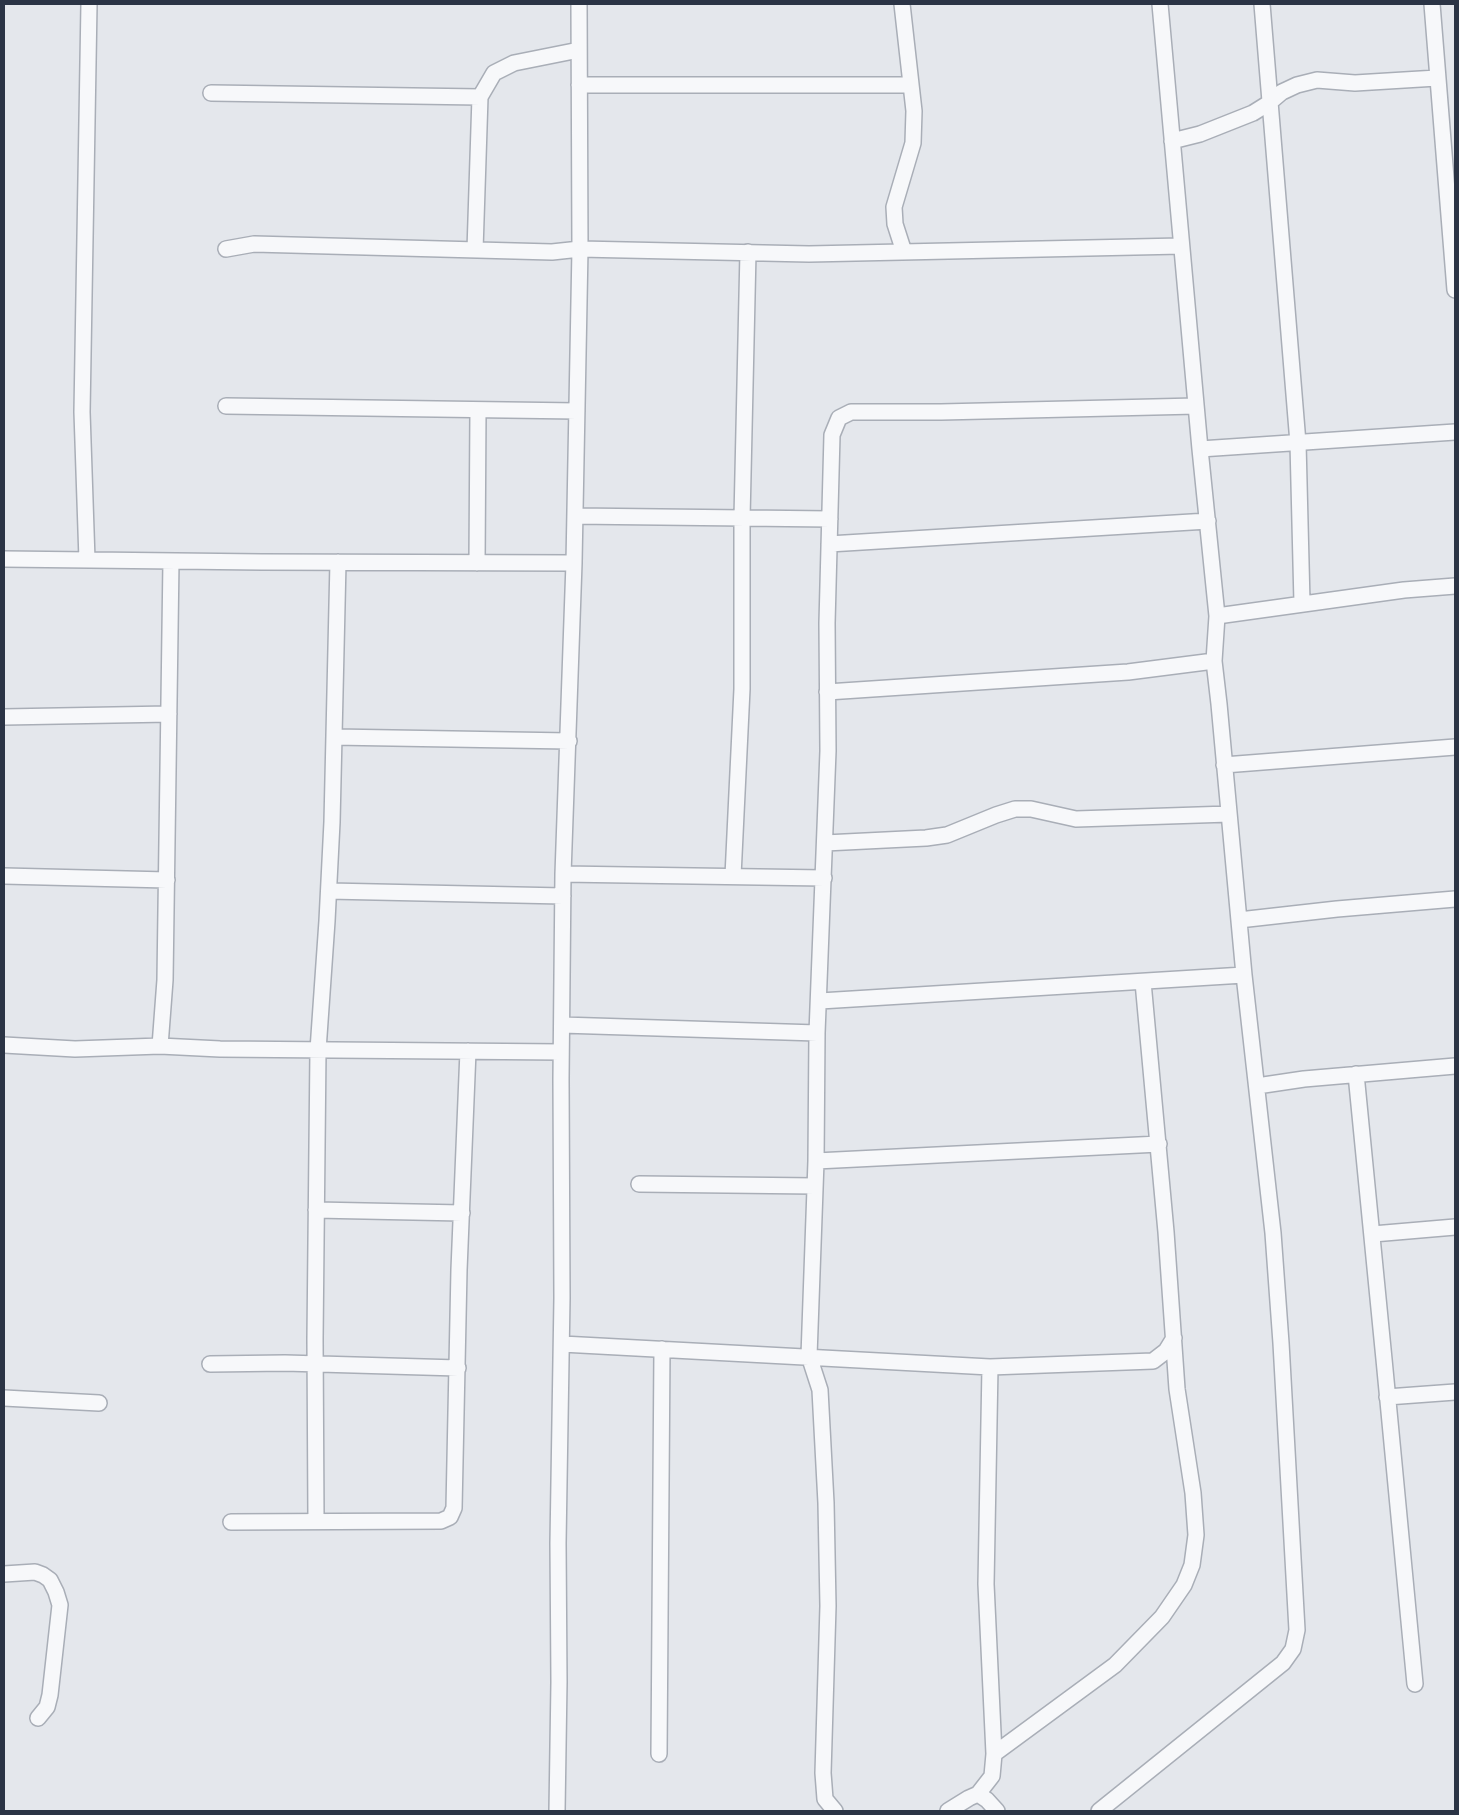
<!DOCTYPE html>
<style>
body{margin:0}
#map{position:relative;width:1459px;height:1815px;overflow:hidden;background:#e4e7ec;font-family:"Asap Condensed",sans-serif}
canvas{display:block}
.frame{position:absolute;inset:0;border:5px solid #2b3445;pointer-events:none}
</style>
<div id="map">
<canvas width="1459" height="1815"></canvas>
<div class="frame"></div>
</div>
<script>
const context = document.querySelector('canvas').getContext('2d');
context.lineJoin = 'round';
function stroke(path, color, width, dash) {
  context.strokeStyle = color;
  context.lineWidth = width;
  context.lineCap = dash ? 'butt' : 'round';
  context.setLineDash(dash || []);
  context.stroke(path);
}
const minor = new Path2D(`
 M 902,4 L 914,111 L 913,143 L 894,207 L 895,224 L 904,252
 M 1262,4 L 1298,443 L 1302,603
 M 1432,4 L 1455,290
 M 579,85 L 911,85
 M 211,93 L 480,97
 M 1172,141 L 1200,134 L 1253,113 L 1269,103 L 1282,92 L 1297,85 L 1317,80 L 1355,83 L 1437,78
 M 226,249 L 254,244 L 552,252 L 580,249 L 809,254 L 1181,246
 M 475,250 L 480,97 L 494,73 L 514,63 L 579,50
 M 226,406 L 577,411
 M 1200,449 L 1455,432
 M 575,516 L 830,519
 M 829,544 L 1208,521
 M 4,559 L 262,562 L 574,563
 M 87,560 L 82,412 L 89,4
 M 477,563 L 478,410
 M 1217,616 L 1404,590 L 1455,586
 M 827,692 L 1128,672 L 1214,661
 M 4,717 L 169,714
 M 334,737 L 569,741
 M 1224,765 L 1455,747
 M 825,843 L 926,838 L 947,835 L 996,815 L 1015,809 L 1031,809 L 1076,819 L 1229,814
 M 563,874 L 824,878
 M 4,876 L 167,880
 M 733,876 L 742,689 L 742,518 L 748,252
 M 329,891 L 563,896
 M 1239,920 L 1337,909 L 1455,899
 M 820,1001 L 1244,975
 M 562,1025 L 817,1033
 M 4,1045 L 75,1049 L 160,1046 L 220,1049 L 561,1052
 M 160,1046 L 165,980 L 171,561
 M 1356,1074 C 1377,1277 1395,1481 1415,1684
 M 1257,1086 L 1304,1079 L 1455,1066
 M 816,1161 L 1159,1144
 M 639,1184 L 815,1186
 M 316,1210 L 462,1213
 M 1373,1234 L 1455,1227
 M 562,1344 L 990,1367 L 1153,1361 L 1166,1351 L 1174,1338
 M 210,1364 L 285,1363 L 458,1368
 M 1387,1397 L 1455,1392
 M 4,1398 L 99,1403
 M 316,1520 L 315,1339 L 318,1050 L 327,921 L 332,822 L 338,562
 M 231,1522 L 441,1521 L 450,1517 L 454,1508 L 459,1270 L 468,1051
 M 4,1574 L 35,1572 L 43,1575 L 50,1580 L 56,1592 L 60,1605 L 50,1695 L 47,1707 L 38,1718
 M 659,1754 L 662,1349
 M 994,1754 L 1115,1665 L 1162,1617 L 1184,1585 L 1192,1565 L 1196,1535 L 1193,1493 L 1177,1389 L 1166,1232 L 1143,982
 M 978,1794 L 992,1776 L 994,1754 L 986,1584 L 990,1367
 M 557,1811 L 559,1682 L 558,1543 L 562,1298 L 561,1079 L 563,874 L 574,563 L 580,249 L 579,4
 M 835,1811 L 825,1799 L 823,1773 L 828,1606 L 826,1503 L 820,1390 L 809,1356 L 816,1161 L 817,1033 L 828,751 L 827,623 L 832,435 L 839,418 L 851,412 L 941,412 L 1196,406
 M 948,1811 L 969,1798 L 978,1794 L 987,1800 L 997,1811
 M 1099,1811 L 1283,1663 L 1293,1649 L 1297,1630 L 1281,1343 L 1273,1233 L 1244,975 L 1219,704 L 1214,661 L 1217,616 L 1200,449 L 1160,4`);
stroke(minor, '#a9aeb7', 18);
stroke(minor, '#f7f8fa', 15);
</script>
